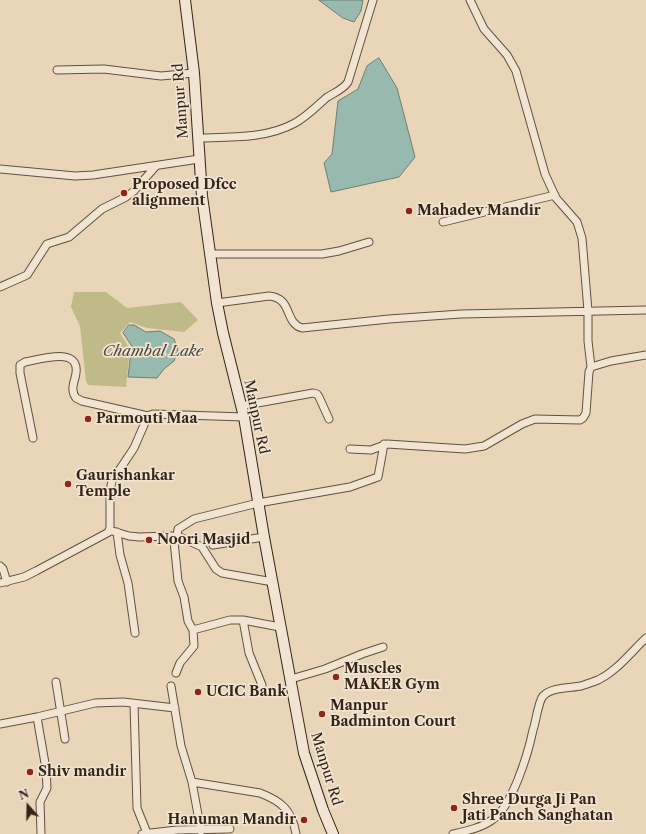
<!DOCTYPE html>
<style>
body{margin:0}
#map{position:relative;width:646px;height:834px;overflow:hidden;background:#e9d5b8;font-family:"Libre Caslon Text",serif}
canvas{display:block}
.north{position:absolute;left:8px;top:786px;width:40px;height:40px;-webkit-text-stroke:3px #f1e4d1;paint-order:stroke;rotate:340deg;font-size:11px;font-weight:700;line-height:16px;text-align:center;color:#342517}
.north::after{content:'';display:block;margin:auto;width:14px;height:18px;background:#342517;clip-path:polygon(50% 0,100% 100%,50% 72%,0 100%)}
</style>
<div id="map">
<canvas width="646" height="834"></canvas>
<div class="north">N</div>
</div>
<script>
const context = document.querySelector('canvas').getContext('2d');
context.lineJoin = 'round';
function fillPath(path, color) {
  context.fillStyle = color;
  context.fill(path, 'evenodd');
}
function stroke(path, color, width, dash) {
  context.strokeStyle = color;
  context.lineWidth = width;
  context.lineCap = dash ? 'butt' : 'round';
  context.setLineDash(dash || []);
  context.stroke(path);
}
function write(font, color, halo, rows, align = 'center') {
  context.font = font + ' "Libre Caslon Text",serif';
  context.lineWidth = 3.5;
  context.setLineDash([]);
  context.textBaseline = 'middle';
  context.strokeStyle = halo;
  context.fillStyle = color;
  for (const [text, x, y, turn = 0] of rows) {
    context.save();
    context.translate(x, y);
    context.rotate((+turn || 0) * Math.PI / 180);
    context.textAlign = isNaN(turn) ? turn : align;
    if (halo) context.strokeText(text, 0, 0);
    context.fillText(text, 0, 0);
    context.restore();
  }
}
const green = new Path2D(`
 M 74,292 L 106,292 L 127,308 L 181,302 L 198,320 L 184,332 L 147,328 L 130,322 L 120,333 L 130,349 L 126,387 L 88,385 L 86,381 L 80,326 L 71,307 Z`);
const water = new Path2D(`
 M 319,0 L 363,0 L 361,11 L 354,22 L 343,18 Z
 M 379,58 L 397,88 L 415,157 L 399,177 L 331,192 L 324,163 L 332,154 L 338,101 L 358,89 L 367,66 Z
 M 129,325 L 134,325 L 146,332 L 160,331 L 174,339 L 178,350 L 174,361 L 164,369 L 157,378 L 128,377 L 131,352 L 133,348 L 123,333 Z`);
const street = new Path2D(`
 M 470,0 L 484,29 L 507,55 L 516,71 L 545,174 L 556,198 L 577,222 L 582,238 L 588,311 L 588,341 L 591,367
 M 57,70 L 104,69 L 161,76 L 194,73
 M 198,138 C 230,137 266,139 295,123 C 306,117 316,107 326,98 C 333,93 343,90 348,82 L 373,0
 M 0,169 L 75,176 L 93,175 L 199,159
 M 443,222 L 555,195
 M 210,254 L 322,254 L 339,251 L 369,242
 M 0,287 L 27,275 L 47,244 L 69,237 L 102,209 L 126,197 L 134,191 L 156,166
 M 217,303 L 269,296 C 293,298 284,323 302,328 L 389,319 L 461,314 L 646,310
 M 241,406 L 313,393 L 317,394 L 319,397 L 329,419
 M 33,438 L 20,373 L 20,365 L 25,362 C 42,359 84,345 75,378 C 73,385 71,391 76,398 L 82,401 L 148,416
 M 350,449 L 371,450 L 387,444 L 465,449 L 484,446 L 522,424 L 535,419 L 580,420 L 583,418 L 586,413 L 589,372 L 591,367 L 611,361 L 646,355
 M 109,530 L 129,536 L 139,537 L 171,536 L 180,537 L 202,547 L 216,569 L 222,573 L 273,582
 M 117,532 L 120,555 L 128,583 L 135,633
 M 213,545 L 264,537
 M 0,566 L 3,569 L 7,582
 M 0,583 L 24,577 L 36,571 L 109,532 L 110,527 L 110,491 L 112,481 L 134,448 L 147,418 L 150,415 L 153,414 L 244,417
 M 243,620 L 249,653 L 262,685
 M 193,630 L 230,620 L 243,620 L 280,627
 M 176,673 L 180,663 L 194,646 L 193,630 L 188,621 L 184,597 L 178,581 L 174,541 L 177,536 L 178,529 L 194,519 L 258,503 L 350,487 L 378,477 L 384,444
 M 291,679 L 325,669 L 362,654 L 383,647
 M 56,682 L 65,739
 M 171,686 L 181,746 L 192,782 L 201,831
 M 134,704 L 137,808 L 147,833
 M 37,717 L 46,769 L 47,788 L 40,802 L 41,834
 M 0,724 L 37,717 L 95,703 L 123,702 L 175,708
 M 192,782 L 260,793 C 281,801 292,810 296,834
 M 142,834 L 177,830 L 230,829
 M 453,834 C 466,831 481,828 492,820 C 512,807 528,754 533,730 C 536,722 538,702 543,696 C 552,687 570,688 581,686 C 587,684 593,682 598,680 C 617,671 631,652 646,638`);
const secondary = new Path2D(`
 M 185,0 L 194,73 L 202,196 L 217,303 L 223,333 L 244,417 L 264,537 L 304,753 L 323,810 L 333,834`);
const markers = [
 [124,193,4,"#8f2418"],
 [409,211,4,"#8f2418"],
 [88,419,4,"#8f2418"],
 [68,484,4,"#8f2418"],
 [149,540,4,"#8f2418"],
 [336,677,4,"#8f2418"],
 [198,692,4,"#8f2418"],
 [322,714,4,"#8f2418"],
 [30,772,4,"#8f2418"],
 [454,808,4,"#8f2418"],
 [304,820,4,"#8f2418"]
];
const streetNames = [
 ["Manpur Rd",181,101,-94],
 ["Manpur Rd",256,417,78],
 ["Manpur Rd",326,769,73]
];
const poiNames = [
 ["Proposed Dfcc",132,185],
 ["alignment",132,201],
 ["Mahadev Mandir",417,211],
 ["Parmouti Maa",96,419],
 ["Gaurishankar",76,476],
 ["Temple",76,492],
 ["Noori Masjid",157,540],
 ["Muscles",344,669],
 ["MAKER Gym",344,685],
 ["UCIC Bank",206,692],
 ["Manpur",330,706],
 ["Badminton Court",330,722],
 ["Shiv mandir",38,772],
 ["Shree Durga Ji Pan",462,800],
 ["Jati Panch Sanghatan",462,816],
 ["Hanuman Mandir",296,820,"right"]
];
const waterNames = [
 ["Chambal Lake",153,352]
];
fillPath(green, '#bfbb89');
fillPath(water, '#97b9ae');
stroke(water, '#6f7e72', 1);
stroke(street, '#61513f', 9);
stroke(secondary, '#342517', 12);
stroke(street, '#f1e4d1', 7);
stroke(secondary, '#f1e4d1', 10);
for (const [x, y, r, color] of markers) {
  const dot = new Path2D();
  dot.arc(x, y, r, 0, 2 * Math.PI);
  context.fillStyle = color;
  context.fill(dot);
  stroke(dot, '#f1e4d1', 1.5);
}
write('14px', '#342517', '#f1e4d1', streetNames);
write('bold 14px', '#342517', '#f1e4d1', poiNames, 'left');
write('italic 15px', '#4d4a3d', '#f1e4d1', waterNames);
</script>
